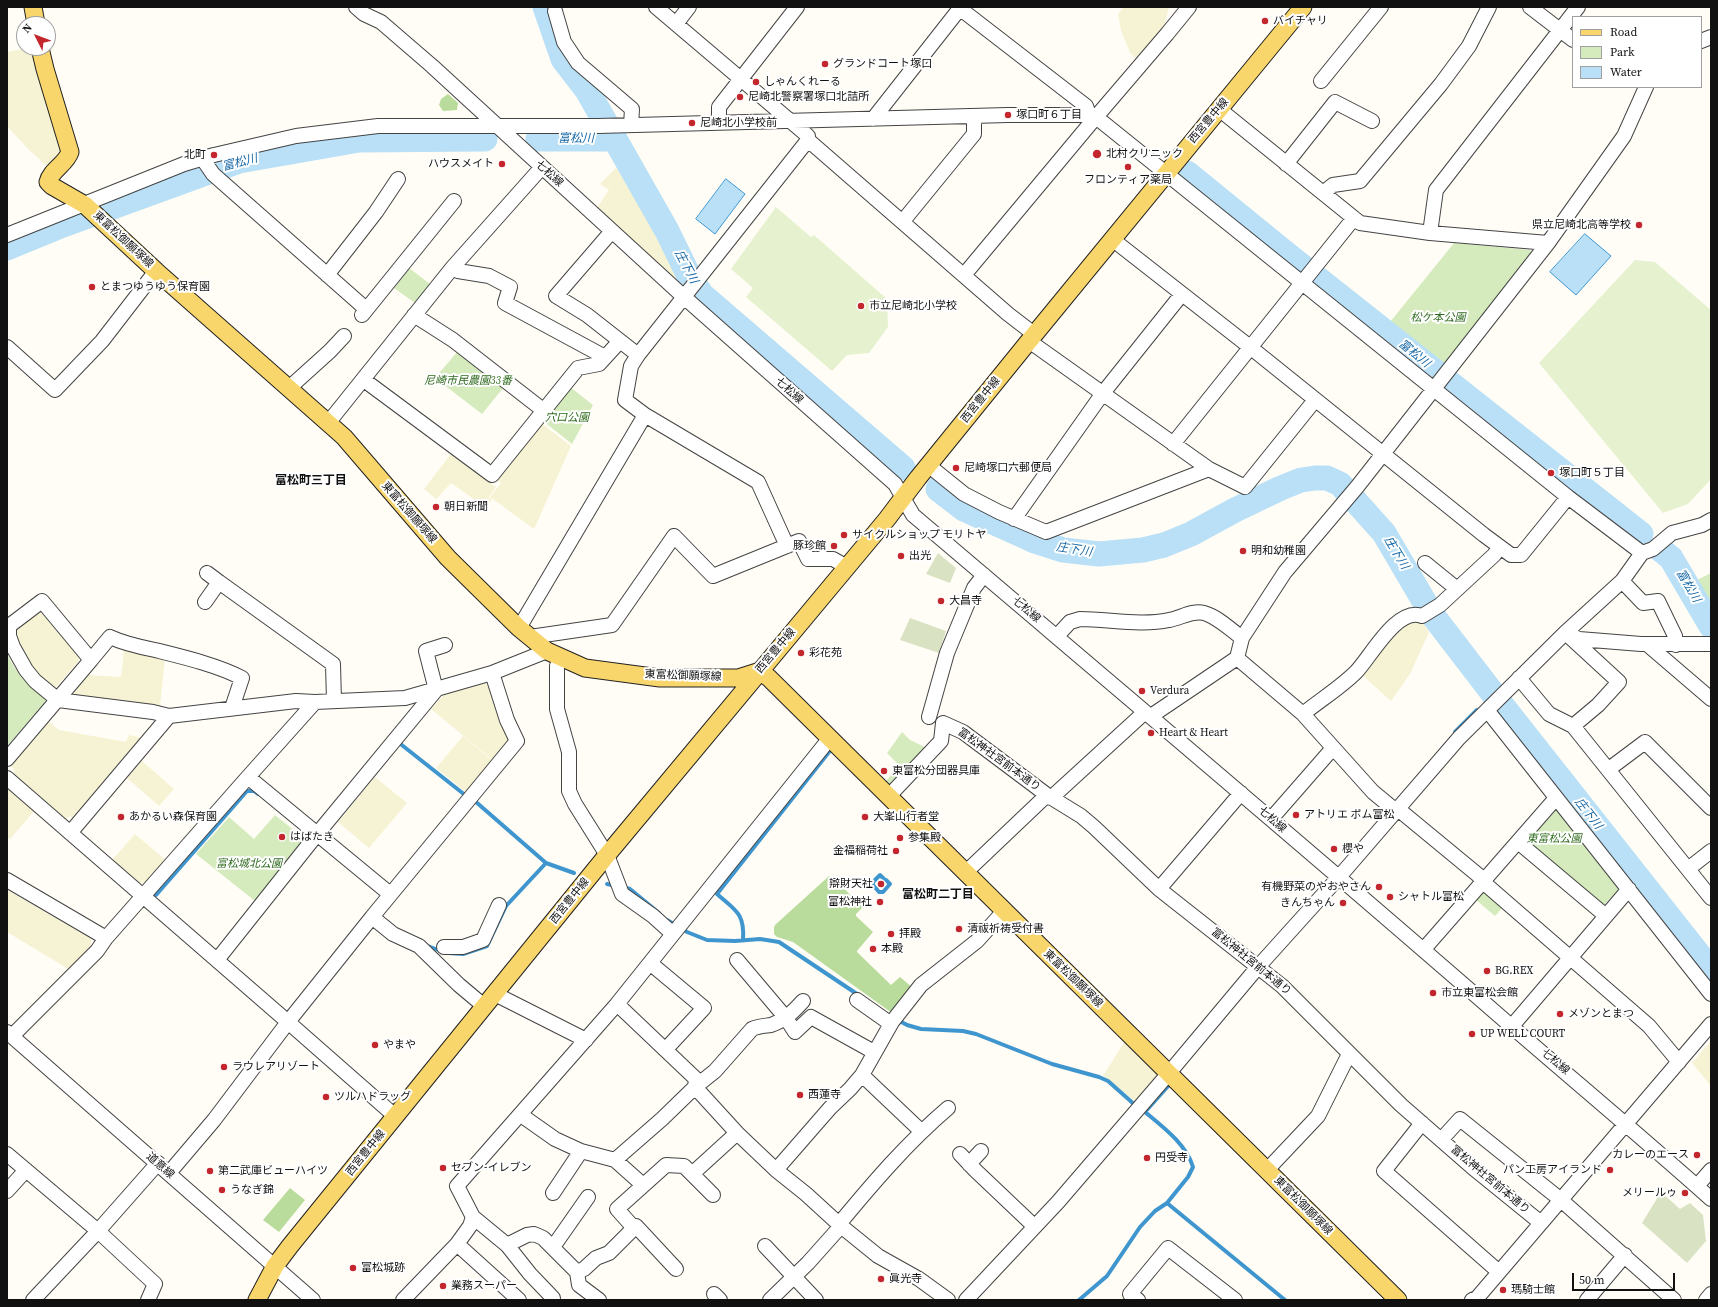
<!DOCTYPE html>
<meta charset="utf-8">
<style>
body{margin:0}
#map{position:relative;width:1718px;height:1307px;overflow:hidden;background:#fffdf5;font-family:"Source Serif 4",serif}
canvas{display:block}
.frame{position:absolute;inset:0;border:8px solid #111;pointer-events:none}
.legend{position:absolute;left:1572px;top:16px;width:130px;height:72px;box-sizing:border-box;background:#fff;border:1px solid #a0a0a0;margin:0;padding:5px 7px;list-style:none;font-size:12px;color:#111}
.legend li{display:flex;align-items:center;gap:8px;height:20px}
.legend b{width:20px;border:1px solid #a0a0a0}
.north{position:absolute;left:16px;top:16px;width:40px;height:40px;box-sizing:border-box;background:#fff;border:1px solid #a0a0a0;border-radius:50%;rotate:312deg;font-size:11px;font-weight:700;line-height:16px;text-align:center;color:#111}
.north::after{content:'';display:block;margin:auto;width:14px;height:18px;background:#c4262e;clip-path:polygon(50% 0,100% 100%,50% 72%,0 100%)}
.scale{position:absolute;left:1572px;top:1273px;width:103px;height:18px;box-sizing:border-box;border:2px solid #111;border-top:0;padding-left:5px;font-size:12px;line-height:14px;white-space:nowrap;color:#111;-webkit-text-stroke:3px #fff;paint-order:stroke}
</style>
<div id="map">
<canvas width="1718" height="1307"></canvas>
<div class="frame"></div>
<ul class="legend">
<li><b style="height:5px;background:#f9d66b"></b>Road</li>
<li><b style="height:11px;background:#d5ebbd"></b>Park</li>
<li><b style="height:11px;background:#b9e0f7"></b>Water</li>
</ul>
<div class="north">N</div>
<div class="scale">50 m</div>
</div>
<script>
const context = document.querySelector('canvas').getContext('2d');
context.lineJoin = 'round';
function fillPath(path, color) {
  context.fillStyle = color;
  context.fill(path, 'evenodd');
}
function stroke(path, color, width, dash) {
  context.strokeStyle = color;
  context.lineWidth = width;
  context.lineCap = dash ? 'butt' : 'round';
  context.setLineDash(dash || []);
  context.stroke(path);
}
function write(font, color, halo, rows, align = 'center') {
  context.font = font + ' "Source Serif 4","Noto Sans JP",serif';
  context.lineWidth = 4;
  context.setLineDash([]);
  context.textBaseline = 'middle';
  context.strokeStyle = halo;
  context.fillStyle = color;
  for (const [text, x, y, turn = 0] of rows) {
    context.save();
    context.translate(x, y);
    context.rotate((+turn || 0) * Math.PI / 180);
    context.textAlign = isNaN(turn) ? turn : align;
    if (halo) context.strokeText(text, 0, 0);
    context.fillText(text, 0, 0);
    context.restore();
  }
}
const farmland = new Path2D(`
 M 1124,7 L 1169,7 L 1163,32 L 1137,59 L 1130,53 L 1121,30 L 1118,14 Z
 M 27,48 L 35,48 L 64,150 L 47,166 L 28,149 L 7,126 L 7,52 Z
 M 617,167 L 679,278 L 677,281 L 596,209 L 609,190 L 600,184 Z
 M 541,423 L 571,446 L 534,529 L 490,497 L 501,483 L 497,480 Z
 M 451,454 L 496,487 L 489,497 L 492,500 L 485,507 L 451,483 L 436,499 L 424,489 Z
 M 43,611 L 80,657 L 78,662 L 54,689 L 34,672 L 19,647 L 14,630 L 35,612 Z
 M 1421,619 L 1429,632 L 1410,674 L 1391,701 L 1361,674 L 1399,625 Z
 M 124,650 L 165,658 L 160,707 L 79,698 L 73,693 L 87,675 L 121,677 Z
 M 484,683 L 491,687 L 509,735 L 509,744 L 494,761 L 431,709 L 448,691 Z
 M 48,721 L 59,730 L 126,742 L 129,735 L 144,738 L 74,819 L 70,816 L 65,820 L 12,774 L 15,771 L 9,764 Z
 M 463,736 L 494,762 L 467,793 L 436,768 Z
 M 142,761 L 174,789 L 159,806 L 127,778 Z
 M 375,777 L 407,803 L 369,848 L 338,822 Z
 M 7,783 L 36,809 L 10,839 L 7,836 Z
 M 135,834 L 167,861 L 149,882 L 140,883 L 112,860 Z
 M 7,890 L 91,938 L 91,946 L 70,970 L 7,932 Z
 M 1126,1039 L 1162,1074 L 1137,1103 L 1108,1079 L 1103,1076 Z
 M 1711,1041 L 1711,1086 L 1692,1063 Z`);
const green = new Path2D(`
 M 1454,243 L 1530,250 L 1532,254 L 1443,368 L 1438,369 L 1386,327 Z
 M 409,268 L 430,284 L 415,303 L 394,288 Z
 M 458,351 L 504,387 L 482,414 L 435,378 Z
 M 570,387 L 593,405 L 572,444 L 543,421 Z
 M 1711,573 L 1711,610 L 1693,582 Z
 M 7,654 C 17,674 27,683 45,697 L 45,702 L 7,746 Z
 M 902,732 L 910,740 L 927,748 L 890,788 L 885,783 L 898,764 L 887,753 Z
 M 1556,808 L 1619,884 L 1618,890 L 1604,905 L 1600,906 L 1525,843 Z
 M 275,815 L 301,836 L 302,842 L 255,901 L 196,854 L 229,817 L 254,839 Z
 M 1486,892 L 1503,907 L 1495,916 L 1475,899 L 1479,893 Z`);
const forest = new Path2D(`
 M 448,94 L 458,103 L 457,110 L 443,111 L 439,105 L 441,99 Z
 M 829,876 L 832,877 L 862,906 L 862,908 L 856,914 L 856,916 L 873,932 L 857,951 L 857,952 L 891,985 L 900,977 L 913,988 L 892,1013 L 793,942 L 777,937 L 774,934 L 774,927 L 775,925 Z
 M 290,1188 L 305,1200 L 279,1232 L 263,1220 Z`);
const cemetery = new Path2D(`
 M 938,553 L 956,568 L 950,583 L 926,574 Z
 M 910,618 L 946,631 L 939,653 L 900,640 Z
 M 1661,1192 L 1680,1209 L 1690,1203 L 1703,1215 L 1706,1241 L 1687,1263 L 1642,1223 Z`);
const pitch = new Path2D(`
 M 776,207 L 811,237 L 814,235 L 887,299 L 888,327 L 869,353 L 847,355 L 832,371 L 746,297 L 753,288 L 731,269 Z
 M 1635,260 L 1655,262 L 1711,310 L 1711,479 L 1688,504 L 1663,513 L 1539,363 Z`);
const water = new Path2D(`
 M 726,179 L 745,194 L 715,234 L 696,219 Z
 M 1585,234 L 1611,256 L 1576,295 L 1550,272 Z`);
const stream = new Path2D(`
 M 1455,732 L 1477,710
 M 398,742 L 465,795
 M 476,802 L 546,863
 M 884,879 L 880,875 L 873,882 L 873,885 L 879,892 L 883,892 L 890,884 L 886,880
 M 607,884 L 616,886
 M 623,887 L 630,889 L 659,913
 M 156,895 L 247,791 L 254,791 L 258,794
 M 667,920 L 687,932 L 707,940 L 735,941 L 760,939 L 779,942 L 860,996
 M 743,940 C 745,913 735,910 717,894 L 829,752
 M 425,945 L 441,951
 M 448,953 L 463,954 L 487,946 L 506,906 L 546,863 L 574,873
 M 896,1019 L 907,1025 L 921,1029 L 963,1031 L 976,1034 L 1052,1064 L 1099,1077 L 1108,1081 L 1135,1105
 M 1167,1203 L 1285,1300
 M 1079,1300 L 1107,1276 L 1140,1227 L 1155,1211 L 1167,1203 L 1188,1177 L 1193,1167 C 1186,1144 1163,1127 1145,1112 L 1170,1084`);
const river = new Path2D(`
 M 545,7 L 563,59 L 587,90 L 667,231 L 689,276 L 702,295 L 903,468
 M 538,139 L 615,139
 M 1187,173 L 1289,256 L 1641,534
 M 7,248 L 63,225 L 239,161 L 359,140 L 485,139
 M 938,489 L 964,509 L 1035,541 L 1063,550 L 1099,554 L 1143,550 L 1164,545 L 1191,534 L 1235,510 L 1281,488 L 1301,480 L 1315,478 L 1327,478 L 1340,484 L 1384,533 L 1431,613 L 1494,695 L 1711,970
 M 1661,550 L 1671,558 L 1711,626`);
const minor = new Path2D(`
 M 356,7 L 364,14 L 381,22 L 432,66 L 684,297 L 895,484 L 913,515 C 1113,685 1313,853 1511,1026 C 1578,1084 1645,1140 1711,1199
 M 656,7 L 808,136 L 808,140 L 638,355 L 631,366 L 625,400 L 645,415 L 758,482 L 787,546
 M 958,7 L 1086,106 L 1089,115
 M 1530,7 L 1573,40
 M 555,11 L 564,42 L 578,63 L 632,109 L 631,125
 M 676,24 L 689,7
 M 1701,41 L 1711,37
 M 1321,81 L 1381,7
 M 1219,109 L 1360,223 L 1430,233 L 1548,243
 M 873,119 L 961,7
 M 719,122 L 719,107 L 797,7
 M 808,140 L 1008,314 L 1034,334
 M 202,158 L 213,174 L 366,309
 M 1286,164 L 1335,102 L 1372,121
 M 1323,193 L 1333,185 L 1360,181 L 1441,84 L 1469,46 L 1489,7
 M 903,221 L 974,134 L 974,116
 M 612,231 L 556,296 L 587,315 L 638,355
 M 1430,233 L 1436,190 L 1578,7
 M 7,235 L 184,164 L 214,155 L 296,136 L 378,126 L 598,126 L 1008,115 L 1089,115 L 1096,117 L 1568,497 L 1642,553
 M 1112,239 L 1250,347 L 1484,535 L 1511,555 L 1521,555 L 1568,497
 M 453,267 L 458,271 L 489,276 L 510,287 L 505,303 L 605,357
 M 327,275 L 376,212 L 398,179
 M 964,275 L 1090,124 L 1167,34 L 1189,7
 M 362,315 L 454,201
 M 414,315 L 453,340 L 543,410
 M 1029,341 L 1209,469
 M 7,347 L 55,390 L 102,341 L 156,271
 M 364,380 L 492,475 L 578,368 L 599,364 L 620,341
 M 289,388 L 330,351 L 344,336
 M 328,423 L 453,267 L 542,167
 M 1173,444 L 1354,218
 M 928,465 L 964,494 L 999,512 L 1046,532 L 1209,469 L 1245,487 L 1315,400
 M 1014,519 L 1103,393 L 1182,294
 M 1425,563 L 1457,589
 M 1622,581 L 1643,603 L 1658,601 L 1675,636 L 1676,645
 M 219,582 L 333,664 L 334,701
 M 205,602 L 219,582 L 207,573
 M 519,628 L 645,415
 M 1565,633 L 1579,639 L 1641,644 L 1711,644
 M 1057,636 L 1070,622 L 1080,619 C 1109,619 1140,626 1169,620 C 1181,618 1192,610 1204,613 C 1218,617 1231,630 1242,638
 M 1569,636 L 1619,682 L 1598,705 L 1573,726
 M 530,637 L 612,625 L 674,536 L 713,576 L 799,541 L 808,559 L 833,559 L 847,567
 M 1648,645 L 1711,699
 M 561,658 L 557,666 L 557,709 L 569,752 L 569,791 L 575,804 L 607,855 L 622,894 L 653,916 L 673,934
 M 1237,658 L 1303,714 L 1373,792 L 1396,811
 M 91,660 L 110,637 C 125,644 140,647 155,650 C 183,657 217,665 242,678 L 232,708
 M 1519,678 L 1549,714 L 1573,726 L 1711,898
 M 1487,710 L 1711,994
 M 1303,714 C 1320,700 1340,688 1356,672 C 1370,658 1397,606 1422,616 L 1440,605 L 1494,555 L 1500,547
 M 1151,716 L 1237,658 L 1242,638 L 1285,572 L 1357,487 L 1548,243 L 1624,136 L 1646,87
 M 929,717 L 947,653 L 974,588 L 984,575
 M 7,759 L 91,660 L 42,601 L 9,626 L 9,636 L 13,647 L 26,670 L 35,681 L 58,700 L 153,712 L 169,716
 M 1609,769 L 1645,742 L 1711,808
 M 248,777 L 315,702
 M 7,778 L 288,1022 L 372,917 L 393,934 L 419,946 L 459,985 L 484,1006
 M 889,796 L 941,741 L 943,723 L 963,732 L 1047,795 L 1081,816 L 1094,827 L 1159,889 L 1282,986 L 1401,1105 L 1472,1167 L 1541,1223
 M 1051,798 L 1145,712
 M 1398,809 L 1478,875 L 1483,882 L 1649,1026 L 1679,1062
 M 1271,819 L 1333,748
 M 70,833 L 169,716 L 296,701 L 315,702 L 405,698 L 492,673 L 547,651
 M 1518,842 L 1606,916
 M 1688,869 L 1711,851
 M 966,872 L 1047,795
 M 7,880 L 106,938
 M 1159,889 L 1241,793
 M 372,917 L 517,741 L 507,720 L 492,673
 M 444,947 L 463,947 L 483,940 L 499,905
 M 1424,949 L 1556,798
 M 217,960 L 318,833 L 436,690 L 426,651 L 445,645
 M 737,960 L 786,1018 L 795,1032 L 811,1017 L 874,1052
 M 650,963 L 704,1008 L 666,1049
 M 495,994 L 586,1040
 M 857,1000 L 891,1024
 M 617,1004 L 696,1079 L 695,1087 L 737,1133 L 776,1170 L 806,1194 L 841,1226 L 878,1256 L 919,1279 L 948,1300
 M 1512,1026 L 1629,889
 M 7,1032 L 313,1300
 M 12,1036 L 97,951 L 106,938 L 248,777 L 390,894
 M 862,1075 L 921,1131
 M 521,1115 L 555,1139 L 581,1151 L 615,1160 L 643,1185
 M 1422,1123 L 1384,1171 L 1499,1272
 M 1441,1140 L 1460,1119 L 1561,1200 L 1674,1300
 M 7,1154 L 98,1231 L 155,1284 L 148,1300
 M 960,1154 L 975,1170 L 1034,1226
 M 615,1160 L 662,1119 L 695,1087 L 715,1071 L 752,1029 C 758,1026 764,1026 771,1025 C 785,1020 793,1012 803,1001
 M 969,1164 L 981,1151
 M 776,1170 L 830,1108 L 850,1089 L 862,1075 L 892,1022 L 921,985 L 977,941 L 1004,911
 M 1267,1170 L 1318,1116 L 1349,1054
 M 169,1173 L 214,1120 L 288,1022 L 395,1116
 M 692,1174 L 737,1133
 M 1697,1186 L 1711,1170
 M 7,1191 L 26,1170
 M 553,1193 L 581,1151
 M 473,1217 L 507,1245 L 530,1274 L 553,1298
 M 839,1224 C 873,1183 907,1143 948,1108
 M 634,1228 L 617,1209 L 666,1165 L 684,1166 L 713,1195
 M 457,1244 L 519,1300
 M 507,1245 L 527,1235 L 534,1234 L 543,1238 L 577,1272 L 579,1285 L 599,1300
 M 765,1246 L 816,1300
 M 553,1247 L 588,1197
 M 577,1272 L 584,1269 L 596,1258 L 609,1253 L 636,1226 L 676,1269
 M 714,1294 L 720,1300
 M 33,1300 L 98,1231 L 158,1163
 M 403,1300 L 457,1244 L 470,1226 L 473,1217 L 457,1186 L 617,1004 L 830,738
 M 770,1300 L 808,1263 L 841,1226
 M 966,1300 L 1058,1202 L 1169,1073 L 1257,968 L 1339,877 L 1459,738 L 1565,633 L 1622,581 L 1642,553 L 1653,549 L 1672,533 L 1702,525 L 1711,520
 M 1138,1300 L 1130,1294 L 1168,1248 L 1235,1300
 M 1472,1300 L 1477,1298 L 1711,1024
 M 1587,1300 L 1625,1255
 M 1706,1300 L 1711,1294`);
const major = new Path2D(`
 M 33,7 L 36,24
 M 40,48 L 45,69 L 70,152 C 66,164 51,170 48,182 L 52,186 L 85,205 L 156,271 L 344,437 L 448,558 L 519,628 L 547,651 L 585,668 L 660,678 L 738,678 L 760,671 L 769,678 L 1398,1300
 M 257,1300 L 275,1266 L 290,1246 L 607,855 L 887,519 L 918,478 L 1029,341 L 1303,7`);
const markers = [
 [1265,21,4,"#c4262e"],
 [825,64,4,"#c4262e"],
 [756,82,4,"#c4262e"],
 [740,97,4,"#c4262e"],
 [1008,115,4,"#c4262e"],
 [692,123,4,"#c4262e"],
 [1097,154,5,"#c4262e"],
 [214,155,4,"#c4262e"],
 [502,164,4,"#c4262e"],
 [1128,167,4,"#c4262e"],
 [1639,225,4,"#c4262e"],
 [92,287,4,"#c4262e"],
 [861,306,4,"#c4262e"],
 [956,468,4,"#c4262e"],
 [1551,473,4,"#c4262e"],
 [436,507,4,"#c4262e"],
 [844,535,4,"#c4262e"],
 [834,546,4,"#c4262e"],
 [1243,551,4,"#c4262e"],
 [901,556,4,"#c4262e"],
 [941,601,4,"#c4262e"],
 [801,653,4,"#c4262e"],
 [1142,691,4,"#c4262e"],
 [1151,733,4,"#c4262e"],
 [884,771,4,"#c4262e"],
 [1296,815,4,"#c4262e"],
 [121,817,4,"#c4262e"],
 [865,817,4,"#c4262e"],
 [282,837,4,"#c4262e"],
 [900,838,4,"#c4262e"],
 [1334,849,4,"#c4262e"],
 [896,851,4,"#c4262e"],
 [881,884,4,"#c4262e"],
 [1379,887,4,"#c4262e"],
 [1390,897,4,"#c4262e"],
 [880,902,4,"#c4262e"],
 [1343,903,4,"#c4262e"],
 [959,929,4,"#c4262e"],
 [891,934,4,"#c4262e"],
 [873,949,4,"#c4262e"],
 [1487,971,4,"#c4262e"],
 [1433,993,4,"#c4262e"],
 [1560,1014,4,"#c4262e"],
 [1472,1034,4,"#c4262e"],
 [375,1045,4,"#c4262e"],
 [224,1067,4,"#c4262e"],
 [800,1095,4,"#c4262e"],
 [326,1097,4,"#c4262e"],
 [1697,1155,4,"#c4262e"],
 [1147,1158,4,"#c4262e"],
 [443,1168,4,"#c4262e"],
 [1610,1170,4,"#c4262e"],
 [210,1171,4,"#c4262e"],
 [222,1190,4,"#c4262e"],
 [1685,1193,4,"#c4262e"],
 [353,1268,4,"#c4262e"],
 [881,1279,4,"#c4262e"],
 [443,1286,4,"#c4262e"],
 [1503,1290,4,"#c4262e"]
];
const poiNames = [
 ["バイチャリ",1273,21],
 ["グランドコート塚口",833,64],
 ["しゃんくれーる",764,82],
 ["尼崎北警察署塚口北詰所",748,97],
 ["塚口町６丁目",1016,115],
 ["尼崎北小学校前",700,123],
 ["北村クリニック",1106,154],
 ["北町",206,155,"right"],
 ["ハウスメイト",494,164,"right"],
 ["フロンティア薬局",1128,180,"center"],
 ["県立尼崎北高等学校",1631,225,"right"],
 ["とまつゆうゆう保育園",100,287],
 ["市立尼崎北小学校",869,306],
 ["尼崎塚口六郵便局",964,468],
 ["塚口町５丁目",1559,473],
 ["朝日新聞",444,507],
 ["サイクルショップ モリトヤ",852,535],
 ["豚珍館",826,546,"right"],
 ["明和幼稚園",1251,551],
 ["出光",909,556],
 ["大昌寺",949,601],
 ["彩花苑",809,653],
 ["Verdura",1150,691],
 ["Heart & Heart",1159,733],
 ["東富松分団器具庫",892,771],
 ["アトリエ ポム富松",1304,815],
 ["あかるい森保育園",129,817],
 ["大峯山行者堂",873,817],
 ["はばたき",290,837],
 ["参集殿",908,838],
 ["櫻や",1342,849],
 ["金福稲荷社",888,851,"right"],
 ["辯財天社",873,884,"right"],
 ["有機野菜のやおやさん",1371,887,"right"],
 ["シャトル富松",1398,897],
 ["富松神社",872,902,"right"],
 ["きんちゃん",1335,903,"right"],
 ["清祓祈祷受付書",967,929],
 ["拝殿",899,934],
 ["本殿",881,949],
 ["BG.REX",1495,971],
 ["市立東富松会館",1441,993],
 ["メゾンとまつ",1568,1014],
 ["UP WELL COURT",1480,1034],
 ["やまや",383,1045],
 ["ラウレアリゾート",232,1067],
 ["西蓮寺",808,1095],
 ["ツルハドラッグ",334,1097],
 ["カレーのエース",1689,1155,"right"],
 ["円受寺",1155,1158],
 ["セブン-イレブン",451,1168],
 ["パン工房アイランド",1602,1170,"right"],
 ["第二武庫ビューハイツ",218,1171],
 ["うなぎ錦",230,1190],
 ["メリールゥ",1677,1193,"right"],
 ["富松城跡",361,1268],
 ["眞光寺",889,1279],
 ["業務スーパー",451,1286],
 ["瑪騎士館",1511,1290]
];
const streetNames = [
 ["西宮豊中線",1209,121,-50],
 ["七松線",549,174,42],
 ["東富松御願塚線",123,240,43],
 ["七松線",789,391,42],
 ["西宮豊中線",981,400,-51],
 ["東富松御願塚線",409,513,49],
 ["七松線",1026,610,40],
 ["西宮豊中線",776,651,-50],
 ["東富松御願塚線",683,676,2],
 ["富松神社宮前本通り",999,760,36],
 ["七松線",1272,820,41],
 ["西宮豊中線",570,901,-51],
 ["富松神社宮前本通り",1251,962,39],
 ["東富松御願塚線",1073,979,44],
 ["七松線",1555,1062,40],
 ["西宮豊中線",366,1153,-51],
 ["道意線",160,1166,41],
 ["富松神社宮前本通り",1490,1180,40],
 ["東富松御願塚線",1303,1206,45]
];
const parkNames = [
 ["松ケ本公園",1438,318],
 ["尼崎市民農園33番",468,381],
 ["穴口公園",567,418],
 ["東富松公園",1554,839],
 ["富松城北公園",249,864]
];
const waterNames = [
 ["富松川",576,139],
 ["富松川",240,163,-15],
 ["庄下川",686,267,62],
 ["富松川",1414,354,39],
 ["庄下川",1074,550,9],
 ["庄下川",1396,553,59],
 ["富松川",1688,586,60],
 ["庄下川",1588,814,52]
];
const neighbourhoodNames = [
 ["富松町三丁目",311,481],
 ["富松町二丁目",938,895]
];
fillPath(farmland, '#f6f3d4');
fillPath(green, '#d5ebbd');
fillPath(forest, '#b9dc9c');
fillPath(cemetery, '#d9e3c4');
fillPath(pitch, '#e6f2cf');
fillPath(water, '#b9e0f7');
stroke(water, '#3f96cf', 1);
stroke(stream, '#3f96cf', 4);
stroke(river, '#b9e0f7', 25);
stroke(minor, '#444', 16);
stroke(major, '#222', 19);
stroke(minor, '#fff', 14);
stroke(major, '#f9d66b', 17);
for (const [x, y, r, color] of markers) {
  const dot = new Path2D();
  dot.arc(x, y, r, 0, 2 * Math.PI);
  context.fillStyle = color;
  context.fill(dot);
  stroke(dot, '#fff', 1.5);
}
write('11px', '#111', '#fff', poiNames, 'left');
write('11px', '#111', '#fff', streetNames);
write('italic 11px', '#2f6b1f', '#fff', parkNames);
write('italic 12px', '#1768a6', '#fff', waterNames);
write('bold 12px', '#111', '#fff', neighbourhoodNames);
</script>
